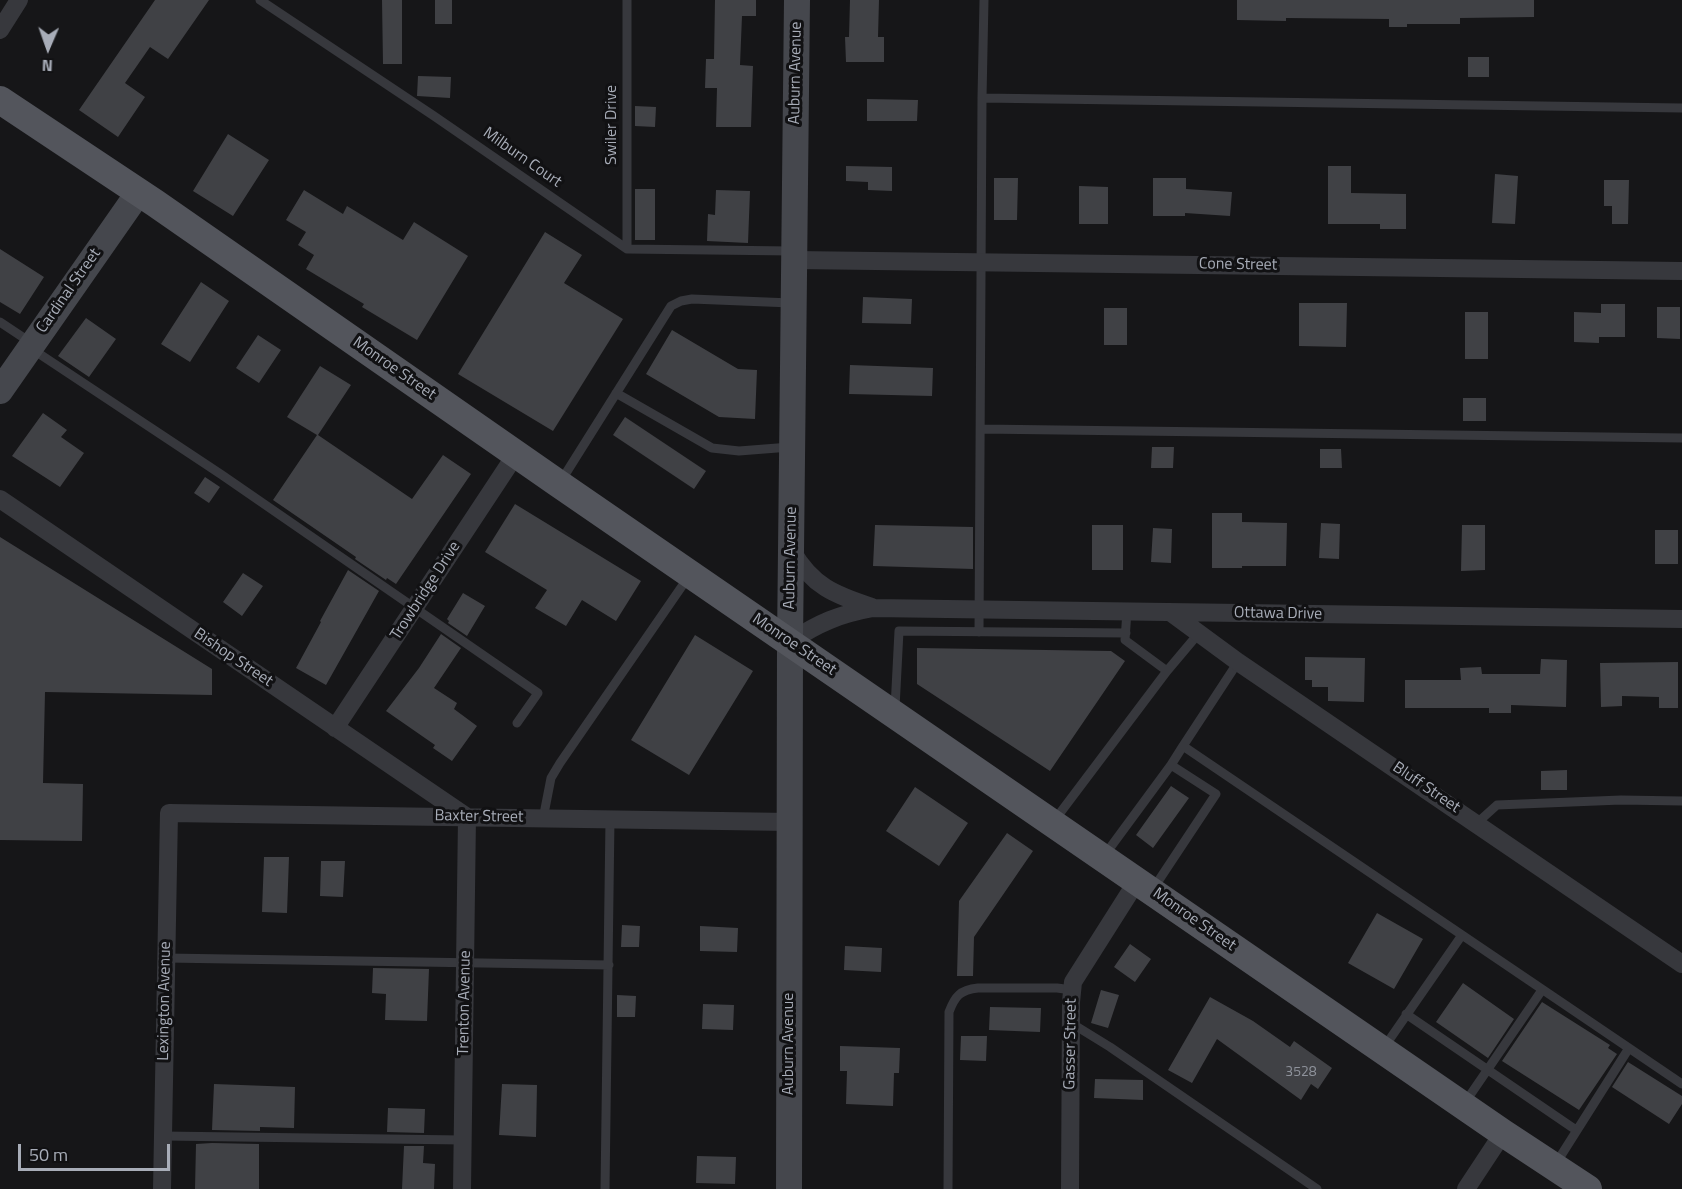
<!DOCTYPE html>
<style>
body{margin:0}
#map{position:relative;width:1682px;height:1189px;overflow:hidden;background:#161618;font-family:"Titillium Web",sans-serif}
canvas{display:block}
.north{position:absolute;left:18px;top:18px;width:60px;height:60px;-webkit-text-stroke:4px #111113;paint-order:stroke;rotate:182deg;font-size:16px;font-weight:700;line-height:24px;text-align:center;color:#a8adb8}
.north::after{content:'';display:block;margin:auto;width:21px;height:27px;background:#a8adb8;clip-path:polygon(50% 0,100% 100%,50% 72%,0 100%)}
.scale{position:absolute;left:18px;top:1144px;width:152px;height:27px;box-sizing:border-box;border:3px solid #a8adb8;border-top:0;padding-left:8px;font-size:18px;line-height:21px;white-space:nowrap;color:#a8adb8;-webkit-text-stroke:4px #111113;paint-order:stroke}
</style>
<div id="map">
<canvas width="1682" height="1189"></canvas>
<div class="north">N</div>
<div class="scale">50 m</div>
</div>
<script>
const context = document.querySelector('canvas').getContext('2d');
context.lineJoin = 'round';
function fillPath(path, color) {
  context.fillStyle = color;
  context.fill(path, 'evenodd');
}
function stroke(path, color, width, dash) {
  context.strokeStyle = color;
  context.lineWidth = width;
  context.lineCap = dash ? 'butt' : 'round';
  context.setLineDash(dash || []);
  context.stroke(path);
}
function write(font, color, halo, rows, align = 'center') {
  context.font = font + ' "Titillium Web",sans-serif';
  context.lineWidth = 6;
  context.setLineDash([]);
  context.textBaseline = 'middle';
  context.strokeStyle = halo;
  context.fillStyle = color;
  for (const [text, x, y, turn = 0] of rows) {
    context.save();
    context.translate(x, y);
    context.rotate((+turn || 0) * Math.PI / 180);
    context.textAlign = isNaN(turn) ? turn : align;
    if (halo) context.strokeText(text, 0, 0);
    context.fillText(text, 0, 0);
    context.restore();
  }
}
const building = new Path2D(`
 M 155,0 L 209,0 L 168,59 L 150,47 L 125,83 L 145,97 L 118,137 L 79,110 Z
 M 382,0 L 402,0 L 402,64 L 383,64 Z
 M 435,0 L 452,0 L 452,24 L 435,24 Z
 M 715,0 L 756,0 L 756,16 L 742,16 L 740,65 L 753,66 L 751,127 L 716,127 L 717,88 L 705,88 L 706,59 L 714,59 Z
 M 850,0 L 879,0 L 878,37 L 884,37 L 884,62 L 846,62 L 845,37 L 849,37 Z
 M 1237,0 L 1534,0 L 1534,17 L 1460,18 L 1460,24 L 1407,24 L 1407,27 L 1389,27 L 1389,19 L 1286,18 L 1286,21 L 1237,20 Z
 M 1468,57 L 1489,57 L 1489,77 L 1468,77 Z
 M 418,76 L 451,77 L 450,98 L 417,96 Z
 M 867,99 L 918,100 L 917,121 L 867,121 Z
 M 635,106 L 656,107 L 655,127 L 635,126 Z
 M 228,134 L 269,160 L 233,216 L 193,191 Z
 M 846,166 L 892,167 L 892,191 L 868,190 L 868,182 L 846,181 Z
 M 1328,166 L 1351,166 L 1351,193 L 1406,194 L 1406,229 L 1380,229 L 1380,224 L 1328,224 Z
 M 1495,174 L 1518,176 L 1515,224 L 1492,223 Z
 M 994,178 L 1018,178 L 1017,220 L 994,220 Z
 M 1153,178 L 1186,178 L 1186,189 L 1232,192 L 1230,216 L 1185,213 L 1185,216 L 1153,216 Z
 M 1604,180 L 1629,180 L 1628,224 L 1612,224 L 1612,206 L 1604,206 Z
 M 1079,186 L 1108,187 L 1108,224 L 1079,224 Z
 M 635,189 L 655,189 L 655,240 L 635,240 Z
 M 304,190 L 343,214 L 347,206 L 403,240 L 414,222 L 468,256 L 417,340 L 362,307 L 364,304 L 306,269 L 314,255 L 298,245 L 306,232 L 286,220 Z
 M 716,190 L 750,191 L 748,243 L 707,241 L 708,214 L 715,215 Z
 M 545,232 L 582,255 L 564,283 L 623,319 L 553,431 L 458,374 Z
 M 0,249 L 44,277 L 20,314 L 0,302 Z
 M 201,282 L 229,301 L 190,362 L 161,344 Z
 M 863,297 L 912,299 L 911,324 L 862,323 Z
 M 1299,303 L 1347,303 L 1346,347 L 1299,346 Z
 M 1601,304 L 1625,304 L 1625,337 L 1599,337 L 1599,343 L 1574,342 L 1574,312 L 1601,313 Z
 M 1657,307 L 1680,307 L 1680,339 L 1657,338 Z
 M 1104,308 L 1127,308 L 1127,345 L 1104,345 Z
 M 1465,312 L 1488,312 L 1488,359 L 1465,359 Z
 M 86,318 L 116,339 L 89,377 L 58,356 Z
 M 672,330 L 738,369 L 757,370 L 755,419 L 719,417 L 646,374 Z
 M 258,335 L 281,350 L 259,383 L 236,368 Z
 M 850,365 L 933,368 L 932,396 L 849,394 Z
 M 320,366 L 351,385 L 318,435 L 412,499 L 443,455 L 471,474 L 396,584 L 387,578 L 386,580 L 355,559 L 356,557 L 273,500 L 317,435 L 287,417 Z
 M 1463,398 L 1486,398 L 1486,421 L 1463,421 Z
 M 43,413 L 67,430 L 61,437 L 84,453 L 60,487 L 12,456 Z
 M 625,417 L 706,471 L 694,489 L 613,435 Z
 M 1152,447 L 1174,447 L 1173,468 L 1151,468 Z
 M 1320,449 L 1341,449 L 1342,468 L 1320,468 Z
 M 205,477 L 220,487 L 209,503 L 194,493 Z
 M 515,504 L 641,581 L 616,621 L 582,600 L 566,626 L 535,608 L 547,590 L 485,552 Z
 M 1212,513 L 1242,513 L 1242,522 L 1287,523 L 1286,566 L 1242,566 L 1242,568 L 1212,568 Z
 M 1321,523 L 1340,524 L 1339,559 L 1319,558 Z
 M 875,525 L 973,527 L 973,569 L 873,566 Z
 M 1092,525 L 1123,525 L 1123,570 L 1092,570 Z
 M 1462,525 L 1485,525 L 1485,570 L 1461,571 Z
 M 1153,528 L 1172,529 L 1171,563 L 1151,562 Z
 M 1655,530 L 1678,530 L 1678,564 L 1655,564 Z
 M 0,537 L 212,669 L 212,695 L 45,692 L 43,783 L 83,784 L 82,841 L 0,840 Z
 M 348,570 L 379,591 L 326,685 L 296,668 L 321,622 L 320,621 Z
 M 243,573 L 263,586 L 242,616 L 223,602 Z
 M 463,593 L 485,606 L 467,636 L 448,623 L 449,621 L 447,619 Z
 M 441,634 L 461,648 L 434,688 L 457,703 L 454,709 L 477,726 L 452,761 L 433,748 L 435,745 L 386,711 L 419,668 Z
 M 695,635 L 753,671 L 689,775 L 631,740 Z
 M 917,648 L 1111,651 L 1125,661 L 1050,771 L 917,684 Z
 M 1305,657 L 1365,658 L 1364,702 L 1328,701 L 1328,687 L 1312,687 L 1312,680 L 1305,680 Z
 M 1541,659 L 1567,660 L 1566,707 L 1511,705 L 1511,713 L 1489,713 L 1489,708 L 1405,708 L 1405,680 L 1461,680 L 1460,668 L 1481,667 L 1482,674 L 1540,674 Z
 M 1678,662 L 1678,708 L 1659,708 L 1659,697 L 1622,696 L 1622,706 L 1601,707 L 1600,663 Z
 M 1567,770 L 1567,790 L 1541,790 L 1541,771 Z
 M 1171,786 L 1189,798 L 1153,848 L 1136,835 Z
 M 915,787 L 968,823 L 939,866 L 886,831 Z
 M 1007,833 L 1033,851 L 974,937 L 973,976 L 957,976 L 959,901 Z
 M 264,857 L 289,857 L 287,913 L 262,912 Z
 M 321,861 L 345,861 L 343,897 L 320,896 Z
 M 1377,913 L 1423,939 L 1394,989 L 1348,963 Z
 M 622,925 L 640,926 L 639,947 L 621,947 Z
 M 700,926 L 738,928 L 737,952 L 700,951 Z
 M 1130,944 L 1151,959 L 1135,982 L 1114,967 Z
 M 845,946 L 882,948 L 881,972 L 844,970 Z
 M 373,968 L 429,969 L 427,1021 L 385,1020 L 386,994 L 372,993 Z
 M 1463,983 L 1514,1019 L 1488,1058 L 1436,1022 Z
 M 1101,990 L 1119,995 L 1108,1028 L 1091,1023 Z
 M 617,995 L 636,996 L 635,1017 L 617,1017 Z
 M 1210,997 L 1253,1021 L 1290,1047 L 1294,1041 L 1332,1068 L 1318,1089 L 1311,1084 L 1301,1100 L 1217,1039 L 1192,1083 L 1168,1070 Z
 M 1542,1002 L 1610,1045 L 1608,1048 L 1617,1054 L 1579,1110 L 1502,1061 Z
 M 703,1004 L 734,1005 L 733,1030 L 702,1029 Z
 M 990,1007 L 1041,1008 L 1040,1032 L 989,1030 Z
 M 961,1036 L 987,1036 L 986,1061 L 960,1060 Z
 M 840,1046 L 900,1048 L 899,1073 L 894,1073 L 893,1106 L 846,1104 L 847,1071 L 840,1071 Z
 M 1628,1062 L 1682,1096 L 1682,1104 L 1669,1124 L 1612,1087 Z
 M 1095,1079 L 1143,1080 L 1143,1100 L 1094,1098 Z
 M 214,1084 L 295,1087 L 294,1128 L 260,1127 L 260,1131 L 212,1130 Z
 M 502,1084 L 537,1085 L 536,1137 L 499,1135 Z
 M 388,1108 L 425,1109 L 424,1133 L 387,1132 Z
 M 212,1143 L 259,1144 L 259,1189 L 195,1189 L 196,1144 Z
 M 404,1146 L 424,1146 L 423,1163 L 435,1164 L 434,1189 L 402,1189 Z
 M 697,1156 L 736,1157 L 735,1184 L 696,1183 Z`);
const lane = new Path2D(`
 M 260,0 L 434,116 L 627,249 L 792,251
 M 982,98 L 984,0
 M 627,249 L 627,0
 M 0,322 L 30,342
 M 32,349 L 222,475 L 538,693 L 517,723
 M 616,393 L 712,448 L 739,451 L 790,447
 M 981,429 L 1682,438
 M 561,481 L 671,306 L 681,301 L 692,299 L 791,303
 M 1127,611 L 1125,640 L 1167,671
 M 979,632 L 982,98 L 1682,108
 M 1238,662 L 1183,746 L 1682,1084
 M 895,708 L 899,631 L 1126,633
 M 1171,765 L 1183,746
 M 543,819 L 551,778 L 560,763 L 689,576
 M 1054,821 L 1167,671 L 1199,633
 M 1477,823 L 1497,805 L 1621,800 L 1682,801
 M 1104,856 L 1171,765 L 1216,794 L 1153,889
 M 166,958 L 609,965
 M 1406,1014 L 1576,1130
 M 1071,1023 L 1110,1047 L 1317,1189
 M 1385,1046 L 1462,935
 M 1464,1104 L 1542,990
 M 163,1136 L 463,1140
 M 1555,1165 L 1629,1048
 M 605,1189 L 610,819
 M 948,1189 L 949,1012 C 955,996 960,990 978,988 L 1057,988 L 1072,990`);
const street = new Path2D(`
 M 0,30 L 19,0
 M 794,260 L 1682,271
 M 0,499 L 467,817 L 462,1189
 M 792,551 C 812,586 835,595 872,607
 M 1170,612 L 1238,662 L 1682,964
 M 790,642 C 818,623 840,614 873,608 L 1682,619
 M 335,728 L 516,454
 M 162,1189 L 169,813 L 790,822
 M 1070,1189 L 1071,1002 L 1073,982 L 1137,881
 M 1466,1189 L 1503,1133`);
const secondary = new Path2D(`
 M 0,391 L 139,192
 M 789,1189 L 790,642 L 797,0`);
const primary = new Path2D(`
 M 0,100 L 155,203 L 559,484 L 1503,1133 L 1588,1189`);
const numberNames = [
 ["3528",1301,1073]
];
const streetNames = [
 ["Auburn Avenue",796,73,-89],
 ["Swiler Drive",612,125,-90],
 ["Milburn Court",522,158,35],
 ["Cone Street",1238,265,1],
 ["Cardinal Street",69,291,-55],
 ["Monroe Street",394,369,35],
 ["Auburn Avenue",791,558,-89],
 ["Trowbridge Drive",426,591,-57],
 ["Ottawa Drive",1278,614,1],
 ["Monroe Street",794,645,34],
 ["Bishop Street",233,658,34],
 ["Bluff Street",1426,788,34],
 ["Baxter Street",479,817,1],
 ["Monroe Street",1194,920,35],
 ["Lexington Avenue",165,1001,-89],
 ["Trenton Avenue",465,1003,-89],
 ["Auburn Avenue",789,1044,-90],
 ["Gasser Street",1071,1044,-89]
];
fillPath(building, '#404145');
stroke(lane, '#37383d', 9);
stroke(street, '#37383d', 18);
stroke(secondary, '#45474d', 26);
stroke(primary, '#53555c', 28);
write('14px', '#8e929b', null, numberNames);
write('16px', '#a8adb8', '#111113', streetNames);
</script>
